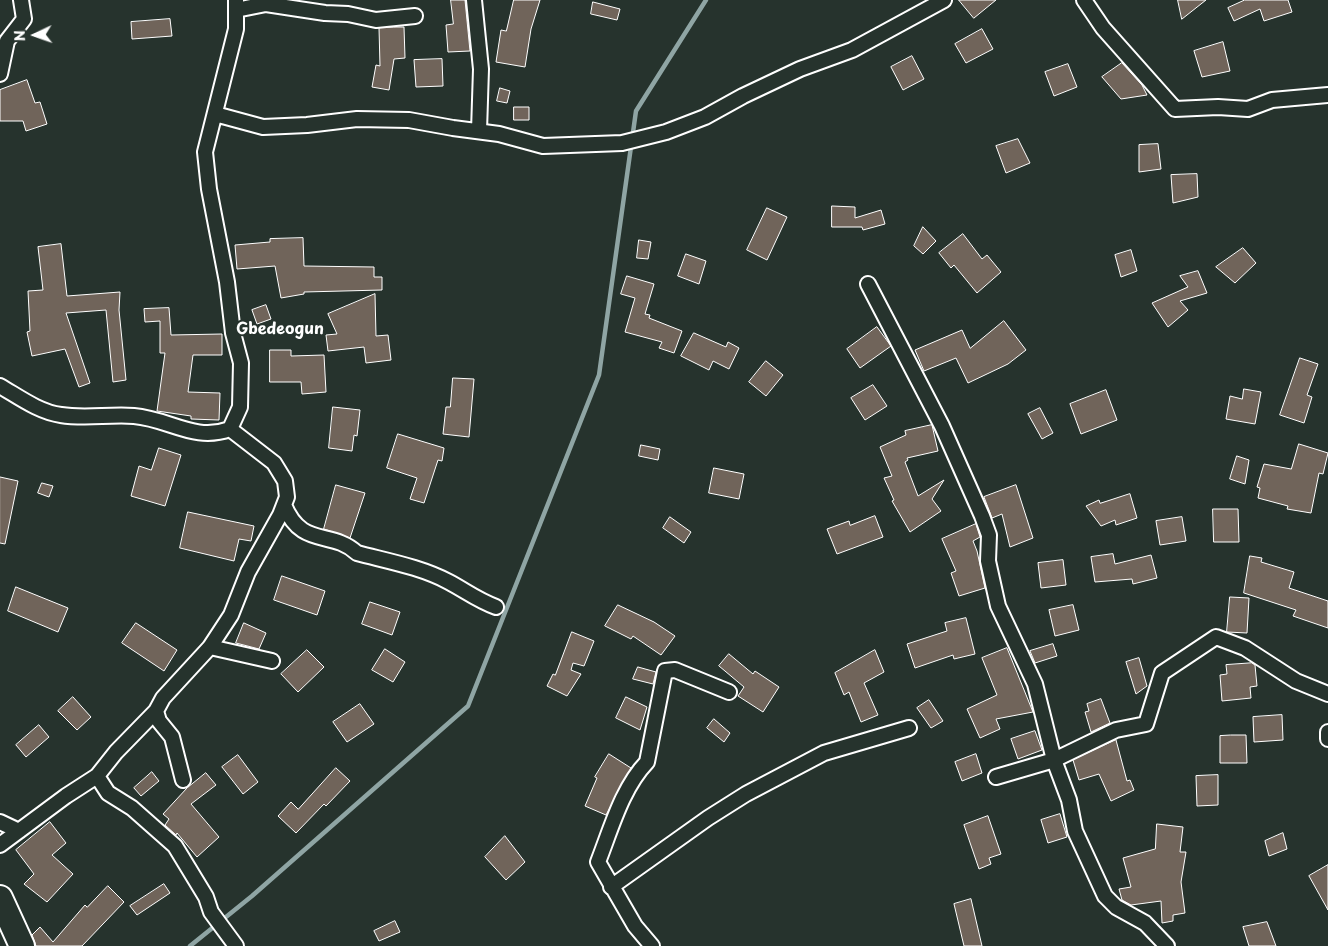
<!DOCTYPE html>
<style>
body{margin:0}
#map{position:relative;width:1328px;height:946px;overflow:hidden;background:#26332d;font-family:"Playpen Sans",sans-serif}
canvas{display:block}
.north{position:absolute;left:10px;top:10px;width:50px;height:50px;-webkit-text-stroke:4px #26332d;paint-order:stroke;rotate:267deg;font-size:14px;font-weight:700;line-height:20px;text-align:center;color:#fff}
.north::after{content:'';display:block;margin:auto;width:18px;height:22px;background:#fff;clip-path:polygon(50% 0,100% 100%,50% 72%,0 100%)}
</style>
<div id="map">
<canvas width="1328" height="946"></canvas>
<div class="north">N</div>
</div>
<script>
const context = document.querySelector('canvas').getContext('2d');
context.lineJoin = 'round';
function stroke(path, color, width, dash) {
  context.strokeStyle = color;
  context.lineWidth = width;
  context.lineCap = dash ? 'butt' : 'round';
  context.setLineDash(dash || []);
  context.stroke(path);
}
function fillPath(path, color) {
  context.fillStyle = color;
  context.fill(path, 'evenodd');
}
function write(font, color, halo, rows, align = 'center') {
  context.font = font + ' "Playpen Sans",sans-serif';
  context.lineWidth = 4;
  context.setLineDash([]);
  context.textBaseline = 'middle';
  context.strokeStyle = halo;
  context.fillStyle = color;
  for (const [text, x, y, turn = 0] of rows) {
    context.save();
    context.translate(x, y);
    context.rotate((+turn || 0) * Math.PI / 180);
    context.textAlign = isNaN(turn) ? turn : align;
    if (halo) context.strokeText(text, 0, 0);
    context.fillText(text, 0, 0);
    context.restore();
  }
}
const stream = new Path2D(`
 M 190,946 L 252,896 L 468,706 L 599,375 L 636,111 L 706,0`);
const building = new Path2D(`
 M 451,0 L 465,0 L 470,51 L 448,52 L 446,25 L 453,24 Z
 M 514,0 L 540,0 L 531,29 L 525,67 L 496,62 L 501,30 L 506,31 Z
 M 959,0 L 996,0 L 974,18 Z
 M 1178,0 L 1206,0 L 1182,19 Z
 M 1245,0 L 1288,0 L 1292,12 L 1264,21 L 1260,9 L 1234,21 L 1228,8 Z
 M 593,2 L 620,9 L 617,20 L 591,14 Z
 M 170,19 L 172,36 L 132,39 L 131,22 Z
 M 394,27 L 404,27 L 405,58 L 394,59 L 389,90 L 372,87 L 376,65 L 380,66 L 379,28 Z
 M 982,29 L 993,49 L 966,63 L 955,44 Z
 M 1223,42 L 1230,71 L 1202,77 L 1194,51 Z
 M 912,56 L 924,79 L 903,90 L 891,67 Z
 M 442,59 L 443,86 L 416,87 L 414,60 Z
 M 1122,63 L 1142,85 L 1147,95 L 1121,99 L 1102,77 Z
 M 1068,64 L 1077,87 L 1054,96 L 1045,72 Z
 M 27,80 L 35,103 L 40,102 L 47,124 L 26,131 L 23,121 L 0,121 L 0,90 Z
 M 500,88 L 510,91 L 507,103 L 497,101 Z
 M 514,107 L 529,107 L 529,120 L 514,120 Z
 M 1018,139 L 1030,163 L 1006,173 L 996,146 Z
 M 1158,144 L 1161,169 L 1139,172 L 1139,145 Z
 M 1197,174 L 1198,197 L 1173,203 L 1171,175 Z
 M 832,206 L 855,207 L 855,218 L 881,210 L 885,224 L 863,230 L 862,227 L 832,227 Z
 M 767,208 L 787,217 L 767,260 L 747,250 Z
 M 923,227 L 936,241 L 923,254 L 914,246 Z
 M 963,234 L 982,259 L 987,255 L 1001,272 L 977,293 L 954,265 L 951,268 L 939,253 Z
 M 303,238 L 304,266 L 374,267 L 374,277 L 382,277 L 382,290 L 304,292 L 304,294 L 281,298 L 275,266 L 237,269 L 235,245 L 270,242 L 270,239 Z
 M 639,240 L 651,242 L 648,259 L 637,258 Z
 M 61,244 L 67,296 L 120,292 L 119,310 L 126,380 L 113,382 L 106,310 L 66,313 L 90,383 L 79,387 L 65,349 L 32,356 L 27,332 L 30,331 L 28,291 L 43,290 L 38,247 Z
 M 1243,248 L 1256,263 L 1235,283 L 1216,267 Z
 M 1131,250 L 1137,271 L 1121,277 L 1115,255 Z
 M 686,254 L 706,261 L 699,284 L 678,276 Z
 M 1198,271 L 1207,293 L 1180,301 L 1188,310 L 1168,327 L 1152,303 L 1188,287 L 1180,276 Z
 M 627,276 L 654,284 L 645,314 L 650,315 L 649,318 L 682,331 L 674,353 L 659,348 L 662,342 L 625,332 L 635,298 L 621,294 Z
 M 375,294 L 376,336 L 388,335 L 391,360 L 366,363 L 364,347 L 328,351 L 326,335 L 337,334 L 328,314 Z
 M 266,305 L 271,319 L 257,324 L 252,310 Z
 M 169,308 L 171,335 L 222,334 L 222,355 L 193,355 L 188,392 L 220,393 L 219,420 L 191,419 L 191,416 L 157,411 L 165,353 L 160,353 L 160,321 L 145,322 L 144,309 Z
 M 1004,321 L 1026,350 L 1008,364 L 968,383 L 956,358 L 924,371 L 915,350 L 962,330 L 970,348 Z
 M 877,327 L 891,346 L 860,368 L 847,349 Z
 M 694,333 L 726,347 L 728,342 L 739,348 L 729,369 L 713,361 L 709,370 L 681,356 Z
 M 270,350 L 291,350 L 291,356 L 324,355 L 326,392 L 302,394 L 301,382 L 270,382 Z
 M 1300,358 L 1318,364 L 1307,395 L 1312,397 L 1304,423 L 1280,415 Z
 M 766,361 L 783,375 L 766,396 L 749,382 Z
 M 453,378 L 474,379 L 469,437 L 443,434 L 446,407 L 450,407 Z
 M 873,385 L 887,406 L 865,420 L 851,398 Z
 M 1244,389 L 1261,392 L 1255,424 L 1226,419 L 1230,396 L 1242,399 Z
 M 1106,390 L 1117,420 L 1081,434 L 1070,404 Z
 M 333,407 L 360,410 L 357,436 L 354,435 L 352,451 L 329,448 Z
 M 1040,408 L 1053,433 L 1042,439 L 1028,414 Z
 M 932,425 L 938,451 L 907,458 L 908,460 L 905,462 L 918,496 L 944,480 L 932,499 L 941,511 L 910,532 L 892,501 L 894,500 L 884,478 L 892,476 L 880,447 L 906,435 L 905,431 Z
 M 398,434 L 444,448 L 442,461 L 438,460 L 424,503 L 410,499 L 417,478 L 387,468 Z
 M 1299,444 L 1328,453 L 1323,474 L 1319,473 L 1311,513 L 1287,509 L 1288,506 L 1258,498 L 1260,488 L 1257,487 L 1264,464 L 1291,469 Z
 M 641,445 L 660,449 L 658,460 L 639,456 Z
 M 159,448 L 181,455 L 165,506 L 131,496 L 139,466 L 151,470 Z
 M 1237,456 L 1249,460 L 1245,484 L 1230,479 Z
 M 714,468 L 744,474 L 739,499 L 709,493 Z
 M 0,477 L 18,481 L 5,544 L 0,543 Z
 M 42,483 L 53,486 L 49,497 L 38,493 Z
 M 336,485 L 365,493 L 350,538 L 324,529 Z
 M 1016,485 L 1033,538 L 1010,547 L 1002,514 L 992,518 L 984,497 Z
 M 1130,494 L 1137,518 L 1116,525 L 1115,520 L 1101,526 L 1086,506 L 1099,500 L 1100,503 Z
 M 1213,509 L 1238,509 L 1239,542 L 1214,542 Z
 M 188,512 L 254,526 L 251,541 L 239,539 L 234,561 L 180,548 Z
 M 875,516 L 883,537 L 837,554 L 827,529 L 849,521 L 850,525 Z
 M 670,517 L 691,532 L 684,543 L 663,528 Z
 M 1182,517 L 1186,541 L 1160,545 L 1156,521 Z
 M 976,524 L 980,537 L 973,541 L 977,551 L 985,588 L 959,596 L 951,573 L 956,571 L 942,539 Z
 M 1113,554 L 1115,564 L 1151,555 L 1157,578 L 1133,584 L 1132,579 L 1095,582 L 1091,557 Z
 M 1250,556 L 1262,558 L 1261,562 L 1294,572 L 1289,588 L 1328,601 L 1328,628 L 1293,616 L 1296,610 L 1244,593 Z
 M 1063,560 L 1066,585 L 1041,588 L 1038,563 Z
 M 282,576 L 325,591 L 317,615 L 274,600 Z
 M 16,587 L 68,608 L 58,632 L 8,611 Z
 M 1230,597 L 1249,598 L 1247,633 L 1227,632 Z
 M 370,602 L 400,612 L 392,635 L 362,624 Z
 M 618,605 L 654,622 L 675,636 L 661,655 L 633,636 L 631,639 L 605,626 Z
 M 1073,605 L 1079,630 L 1055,636 L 1049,610 Z
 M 966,618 L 975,654 L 954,659 L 953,655 L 915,668 L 907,644 L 947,631 L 945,623 Z
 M 136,623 L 177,650 L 164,671 L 122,643 Z
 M 244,623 L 266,633 L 259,649 L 236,643 Z
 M 572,632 L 594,641 L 584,666 L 573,663 L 571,670 L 581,674 L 567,696 L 547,686 L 553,674 L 555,675 Z
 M 1053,644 L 1057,656 L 1035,663 L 1030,651 Z
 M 1007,648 L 1033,712 L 996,719 L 1000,729 L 980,738 L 967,709 L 997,695 L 982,658 Z
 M 385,649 L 405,662 L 393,682 L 372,670 Z
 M 307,650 L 324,667 L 298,692 L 281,674 Z
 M 875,650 L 884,672 L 864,683 L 878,715 L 861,722 L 849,692 L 844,695 L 835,673 Z
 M 729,654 L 753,674 L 755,671 L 779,687 L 763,712 L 738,696 L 744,687 L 719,666 Z
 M 1139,658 L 1147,686 L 1136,694 L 1126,662 Z
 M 1252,663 L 1255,665 L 1257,686 L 1250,687 L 1251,698 L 1222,701 L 1220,675 L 1227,674 L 1226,665 Z
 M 638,667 L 656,672 L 653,684 L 633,679 Z
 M 73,697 L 91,717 L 77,730 L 58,711 Z
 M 626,697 L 647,707 L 640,730 L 616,718 Z
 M 1101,699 L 1110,723 L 1091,732 L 1085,712 L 1089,711 L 1087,704 Z
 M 929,700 L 943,721 L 931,728 L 917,708 Z
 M 360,704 L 374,724 L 347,742 L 333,722 Z
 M 1282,715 L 1283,740 L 1254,742 L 1253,717 Z
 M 714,719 L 730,733 L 724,742 L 707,728 Z
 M 39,725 L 49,737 L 26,757 L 16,745 Z
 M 1035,731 L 1042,750 L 1018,759 L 1011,739 Z
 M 1231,735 L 1246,735 L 1247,763 L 1220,763 L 1220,736 Z
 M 1116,740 L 1127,781 L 1130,780 L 1134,790 L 1111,801 L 1099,774 L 1079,780 L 1073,760 Z
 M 609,754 L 631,768 L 606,815 L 585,806 L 597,778 L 595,777 Z
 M 976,754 L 982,773 L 962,781 L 955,762 Z
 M 238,755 L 258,782 L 243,794 L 222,767 Z
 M 336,768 L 350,781 L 326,806 L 324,804 L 296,833 L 278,816 L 291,802 L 298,809 Z
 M 152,772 L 159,781 L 141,796 L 134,788 Z
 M 206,773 L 216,785 L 191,804 L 219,837 L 197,857 L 177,833 L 176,835 L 165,825 L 169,819 L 163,814 L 187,788 Z
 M 1218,775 L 1218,805 L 1197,806 L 1196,776 Z
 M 1060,814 L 1067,837 L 1048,843 L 1041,820 Z
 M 988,816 L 1001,854 L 989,858 L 991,864 L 979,869 L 964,825 Z
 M 50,822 L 66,843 L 52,855 L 73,874 L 47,902 L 24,884 L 34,874 L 16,850 Z
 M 1157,824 L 1183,827 L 1180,852 L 1186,852 L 1181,882 L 1185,913 L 1173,915 L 1173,921 L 1162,923 L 1161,901 L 1131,905 L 1122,900 L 1119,889 L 1131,887 L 1123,858 L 1155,849 Z
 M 1283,833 L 1287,849 L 1269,856 L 1265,841 Z
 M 505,836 L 525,862 L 506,880 L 485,857 Z
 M 1328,865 L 1328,910 L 1309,876 Z
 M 164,884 L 170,893 L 137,915 L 130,906 Z
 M 108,886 L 124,902 L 82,946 L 36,946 L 32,935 L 40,927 L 53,942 L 85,905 L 87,907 Z
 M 971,899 L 982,946 L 964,946 L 954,904 Z
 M 395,921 L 400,932 L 379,941 L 374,931 Z
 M 1267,922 L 1276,946 L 1249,946 L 1243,927 Z`);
const minor = new Path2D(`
 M 474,0 L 481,69 L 479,131
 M 1084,0 L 1103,28 L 1175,109 L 1218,107 L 1248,109 L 1272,100 L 1328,95
 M 236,10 L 266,4 L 325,13 L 348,14 L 376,20 L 415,16
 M 0,74 L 7,41 L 24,19 L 21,0
 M 215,114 L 263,127 L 307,125 L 357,119 L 409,120 L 453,128 L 499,134 L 543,146 L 622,143 L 666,132 L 705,117 L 743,96 L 800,69 L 852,50 L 944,0
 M 868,284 L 942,426 L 982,516 L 989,535 L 988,561 L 998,606 L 1035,684 L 1054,760 L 1069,800 L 1075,831 L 1105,896 L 1116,907 L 1145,923 L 1167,946
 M 0,386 C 19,397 39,412 61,415 C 85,419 110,414 134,416 C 170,419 194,442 230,429 L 240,407 L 241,363 L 233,333 L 227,282 L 209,189 L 205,152 L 236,29 L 236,0
 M 284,505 C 302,549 331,529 357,553 C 387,561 421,567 449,582 C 466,591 477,600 496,607
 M 210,647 L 272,661
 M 156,711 L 116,752 L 97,776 L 108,793 L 132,808 L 175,846 L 206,897 L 211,912 L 236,946
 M 1328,732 L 1328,739
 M 996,777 L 1054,760 L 1116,730 L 1146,724 L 1162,673 L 1216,637 L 1245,648 L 1296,681 L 1328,694
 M 183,780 L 172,737 L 159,721 L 156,711 L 163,698 L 210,647 L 231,615 L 248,572 L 280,515 L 287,497 L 285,481 L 274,463 L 230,429
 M 0,822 L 19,831
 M 0,845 L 66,796 L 97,776
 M 611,887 L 708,818 L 746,794 L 824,753 L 909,728
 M 652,946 L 635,926 L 598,862 C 611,829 622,788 647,762 L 665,671 L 675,670 L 729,692`);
const trunk = new Path2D(`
 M 0,898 L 22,946`);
const quarterNames = [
 ["Gbedeogun",280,330]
];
stroke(stream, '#8fa5a4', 4.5);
fillPath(building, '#70645a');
stroke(building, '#fff', 1);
stroke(minor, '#fff', 18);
stroke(trunk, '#fff', 28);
stroke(minor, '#26332d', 14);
stroke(trunk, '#26332d', 24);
write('bold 16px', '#fff', '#26332d', quarterNames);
</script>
